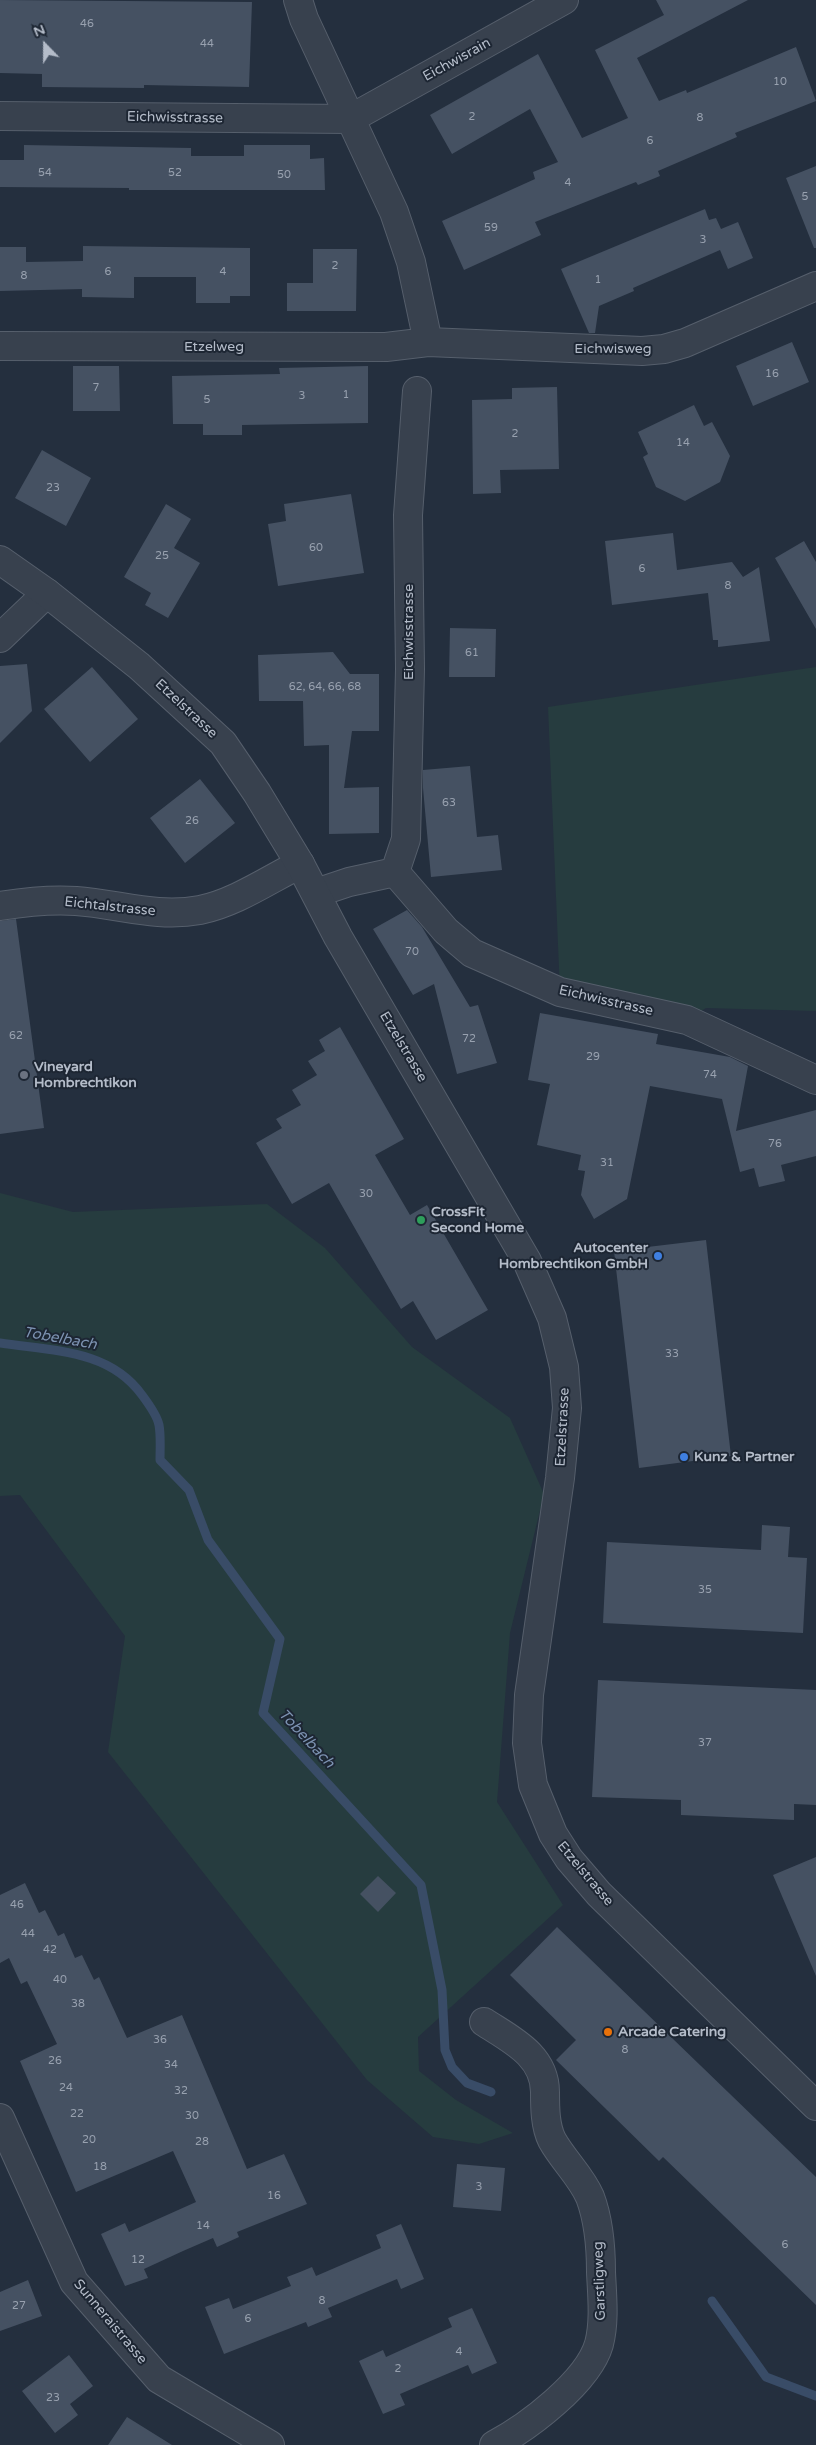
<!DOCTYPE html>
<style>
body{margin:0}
#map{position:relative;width:816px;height:2445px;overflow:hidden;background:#242f3e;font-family:"Varela Round",sans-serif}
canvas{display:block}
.north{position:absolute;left:20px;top:20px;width:50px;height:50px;-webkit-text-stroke:4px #1d2633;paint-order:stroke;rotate:338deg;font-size:14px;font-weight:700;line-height:20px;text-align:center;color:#b4bcc9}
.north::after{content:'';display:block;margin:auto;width:18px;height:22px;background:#b4bcc9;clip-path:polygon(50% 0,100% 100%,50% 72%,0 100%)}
</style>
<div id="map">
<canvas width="816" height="2445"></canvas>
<div class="north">N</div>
</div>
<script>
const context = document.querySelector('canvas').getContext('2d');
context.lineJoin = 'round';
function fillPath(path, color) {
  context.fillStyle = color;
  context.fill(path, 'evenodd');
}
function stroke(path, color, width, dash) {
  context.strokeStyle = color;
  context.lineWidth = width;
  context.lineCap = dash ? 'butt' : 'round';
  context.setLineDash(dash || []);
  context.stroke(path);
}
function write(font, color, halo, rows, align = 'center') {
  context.font = font + ' "Varela Round",sans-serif';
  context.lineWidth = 4;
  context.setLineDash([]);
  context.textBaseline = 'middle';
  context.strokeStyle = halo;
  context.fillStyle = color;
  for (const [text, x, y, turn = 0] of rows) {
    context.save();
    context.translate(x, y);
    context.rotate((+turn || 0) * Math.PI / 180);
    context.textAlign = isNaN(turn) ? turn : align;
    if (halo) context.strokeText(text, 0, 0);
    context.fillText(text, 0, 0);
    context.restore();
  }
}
const green = new Path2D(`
 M 816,667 L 816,1011 L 706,1008 L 687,1020 L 560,992 L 548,707 Z
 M 0,1193 L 73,1212 L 267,1204 L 325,1248 L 412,1347 L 510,1418 L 544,1494 L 510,1633 L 497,1802 L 563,1905 L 418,2037 L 419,2071 L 456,2100 L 513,2133 L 479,2144 L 433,2137 L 367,2080 L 108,1752 L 125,1636 L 20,1495 L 0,1496 Z`);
const stream = new Path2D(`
 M 0,1343 C 52,1351 109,1349 142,1395 C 148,1403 157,1415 159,1425 C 161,1436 160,1449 160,1460 L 189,1490 L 208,1540 L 280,1639 L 263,1713 L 421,1885 L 442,1990 L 445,2050 L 452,2067 L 467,2083 L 491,2092
 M 712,2301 L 766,2377 L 816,2396`);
const building = new Path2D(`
 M 0,0 L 252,2 L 249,87 L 144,85 L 144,88 L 42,87 L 42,74 L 0,73 Z
 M 656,0 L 748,0 L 637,58 L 659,101 L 686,90 L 687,93 L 796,47 L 816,101 L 735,133 L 737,137 L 658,171 L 660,176 L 638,185 L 636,182 L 535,222 L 541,235 L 464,270 L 442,221 L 535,179 L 533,172 L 558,162 L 530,109 L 452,154 L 430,115 L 538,54 L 582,138 L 628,118 L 595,50 L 664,15 Z
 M 24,145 L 191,148 L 191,156 L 244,156 L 244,145 L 310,145 L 310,159 L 324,158 L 325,190 L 129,190 L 129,188 L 0,187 L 0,160 L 24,160 Z
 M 816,166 L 816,248 L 814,248 L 786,178 Z
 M 705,209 L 709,220 L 716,218 L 721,229 L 738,222 L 753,258 L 728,269 L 720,250 L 633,288 L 634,291 L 599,306 L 595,333 L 589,333 L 561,269 Z
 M 83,246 L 250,248 L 250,296 L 230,296 L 230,303 L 196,303 L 196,277 L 134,277 L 134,298 L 82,297 L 82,289 L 0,291 L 0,247 L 26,247 L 26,262 L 83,261 Z
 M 313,249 L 357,249 L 356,311 L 287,311 L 287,283 L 313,283 Z
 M 792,342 L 809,382 L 753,406 L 736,366 Z
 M 73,366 L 119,366 L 120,411 L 73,411 Z
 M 368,366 L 368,423 L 242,425 L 242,435 L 203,435 L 203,424 L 173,424 L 172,376 L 280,374 L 279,368 Z
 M 557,387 L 559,469 L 500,470 L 501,493 L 473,494 L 472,400 L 512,399 L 512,388 Z
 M 694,405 L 704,426 L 712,422 L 730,456 L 720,482 L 685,501 L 656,487 L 643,457 L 648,454 L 638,432 Z
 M 42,450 L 91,478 L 66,526 L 15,498 Z
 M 351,494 L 364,573 L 278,586 L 268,524 L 286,521 L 284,504 Z
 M 166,504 L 191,519 L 174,548 L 200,563 L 168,618 L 145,605 L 151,593 L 124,577 Z
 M 673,533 L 677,570 L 732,562 L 743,577 L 759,567 L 770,641 L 718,647 L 718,640 L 713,640 L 708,593 L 612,605 L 605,541 Z
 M 804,541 L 816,562 L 816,629 L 775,558 Z
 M 450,628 L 496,629 L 495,677 L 449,677 Z
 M 333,652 L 350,674 L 379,674 L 379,731 L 352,731 L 344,788 L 379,787 L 379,833 L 329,834 L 329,745 L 304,746 L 303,701 L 259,701 L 258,655 Z
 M 27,664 L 32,711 L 0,743 L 0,666 Z
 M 92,667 L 138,719 L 90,762 L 44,709 Z
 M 470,766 L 477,837 L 498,835 L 502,870 L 431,877 L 423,788 L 423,770 Z
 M 200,779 L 235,823 L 185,863 L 150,818 Z
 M 407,910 L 422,927 L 470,1007 L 478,1005 L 497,1063 L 457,1074 L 434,984 L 413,995 L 373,929 Z
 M 16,919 L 44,1128 L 0,1134 L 0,921 Z
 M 540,1013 L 658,1034 L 656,1044 L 730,1057 L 748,1066 L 736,1131 L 816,1110 L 816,1156 L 781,1165 L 785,1181 L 759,1187 L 754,1168 L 740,1172 L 722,1099 L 650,1086 L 627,1199 L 594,1219 L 581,1195 L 585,1171 L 578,1170 L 581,1155 L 537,1145 L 550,1084 L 528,1080 Z
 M 340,1027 L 404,1139 L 375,1155 L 410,1215 L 427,1205 L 488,1310 L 436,1340 L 413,1301 L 401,1309 L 329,1183 L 292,1204 L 256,1143 L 282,1128 L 276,1119 L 301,1105 L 292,1090 L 317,1075 L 308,1061 L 325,1051 L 319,1040 Z
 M 706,1240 L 731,1456 L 639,1468 L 614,1251 Z
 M 762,1525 L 790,1527 L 788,1557 L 807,1558 L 803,1633 L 603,1623 L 607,1542 L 761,1550 Z
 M 598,1680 L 816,1690 L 816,1805 L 794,1804 L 794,1820 L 681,1815 L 681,1800 L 592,1797 Z
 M 816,1857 L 816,1976 L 773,1875 Z
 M 378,1876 L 396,1893 L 378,1912 L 360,1894 Z
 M 25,1883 L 39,1913 L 45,1910 L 58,1936 L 64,1933 L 75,1958 L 82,1955 L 94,1980 L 99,1977 L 127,2038 L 182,2015 L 247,2169 L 284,2154 L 307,2204 L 237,2232 L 239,2237 L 217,2247 L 213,2238 L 183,2251 L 144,2269 L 148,2278 L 125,2286 L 101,2234 L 125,2223 L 129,2232 L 196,2202 L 173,2151 L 76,2192 L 20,2061 L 57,2044 L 27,1981 L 21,1984 L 9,1958 L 0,1963 L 0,1895 Z
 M 557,1927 L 816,2177 L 816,2305 L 663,2157 L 659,2161 L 556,2060 L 576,2040 L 510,1975 Z
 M 457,2164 L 505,2168 L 501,2211 L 453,2207 Z
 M 401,2224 L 424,2279 L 401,2289 L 397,2279 L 328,2308 L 332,2317 L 308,2327 L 306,2322 L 224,2354 L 205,2307 L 229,2298 L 233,2309 L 291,2286 L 287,2277 L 300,2272 L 312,2267 L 316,2276 L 381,2248 L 376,2235 Z
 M 28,2280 L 42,2316 L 0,2331 L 0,2292 Z
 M 472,2308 L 497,2363 L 472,2374 L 468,2365 L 400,2394 L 405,2405 L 383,2414 L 359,2361 L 383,2350 L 386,2357 L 452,2327 L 448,2318 Z
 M 69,2355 L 93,2386 L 70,2404 L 78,2415 L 55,2433 L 22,2391 Z
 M 127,2417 L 172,2445 L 108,2445 Z`);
const minor = new Path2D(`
 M 298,0 L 304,19 L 394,212 L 411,262 L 428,342
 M 0,116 L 350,119 L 564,0
 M 0,346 L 386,347 L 428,342 L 642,351 L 664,349 L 685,343 L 816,286
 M 0,638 L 47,593
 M 395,872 L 406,839 L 410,669 L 408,515 L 417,391
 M 395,872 L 446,931 L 472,953 L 560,992 L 687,1020 L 816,1080
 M 316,893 L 349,882 L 395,872
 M 0,906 C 25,902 51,899 76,901 C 119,904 156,918 200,910 C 235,903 268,880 300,864
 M 484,2022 C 510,2039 545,2055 545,2092 C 545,2107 545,2126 552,2140 C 563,2160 581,2176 590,2197 C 599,2221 601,2247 601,2272 C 602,2295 605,2321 599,2344 C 588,2382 528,2427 494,2445
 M 0,2118 L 74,2282 L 159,2379 L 270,2445`);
const tertiary = new Path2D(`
 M 0,560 L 47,593 L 139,666 L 223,743 L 257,793 L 300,864 L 338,937 L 527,1261 L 552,1318 L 564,1367 L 567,1408 L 560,1478 L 529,1695 L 527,1743 L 533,1785 L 553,1834 L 569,1859 L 599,1894 L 816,2106`);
const markers = [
 [24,1075,5,"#6b7280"],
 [421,1220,5,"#2e9e5b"],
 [658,1256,5,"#3f7fe0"],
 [684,1457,5,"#3f7fe0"],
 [608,2032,5,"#e8710a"]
];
const numberNames = [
 ["46",87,24],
 ["44",207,44],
 ["10",780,82],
 ["2",472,117],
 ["8",700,118],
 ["6",650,141],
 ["54",45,173],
 ["52",175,173],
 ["50",284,175],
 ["4",568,183],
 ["5",805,197],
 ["59",491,228],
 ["3",703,240],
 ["2",335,266],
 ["6",108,272],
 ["4",223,272],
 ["8",24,276],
 ["1",598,280],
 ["16",772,374],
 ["7",96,388],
 ["1",346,395],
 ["3",302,396],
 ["5",207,400],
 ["2",515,434],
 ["14",683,443],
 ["23",53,488],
 ["60",316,548],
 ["25",162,556],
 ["6",642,569],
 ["8",728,586],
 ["61",472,653],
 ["62, 64, 66, 68",325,687],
 ["63",449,803],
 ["26",192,821],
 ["70",412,952],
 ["62",16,1036],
 ["72",469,1039],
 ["29",593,1057],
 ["74",710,1075],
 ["76",775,1144],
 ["31",607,1163],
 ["30",366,1194],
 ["33",672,1354],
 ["35",705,1590],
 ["37",705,1743],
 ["46",17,1905],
 ["44",28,1934],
 ["42",50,1950],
 ["40",60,1980],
 ["38",78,2004],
 ["36",160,2040],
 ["8",625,2050],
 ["26",55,2061],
 ["34",171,2065],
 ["24",66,2088],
 ["32",181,2091],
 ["22",77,2114],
 ["30",192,2116],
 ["20",89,2140],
 ["28",202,2142],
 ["18",100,2167],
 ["3",479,2187],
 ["16",274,2196],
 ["14",203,2226],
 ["6",785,2245],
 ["12",138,2260],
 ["8",322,2301],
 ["27",19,2306],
 ["6",248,2319],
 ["4",459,2352],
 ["2",398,2369],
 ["23",53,2398]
];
const streetNames = [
 ["Eichwisrain",457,60,-29],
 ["Eichwisstrasse",175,118,1],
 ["Etzelweg",214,347],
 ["Eichwisweg",613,349],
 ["Eichwisstrasse",409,632,-90],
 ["Etzelstrasse",186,709,43],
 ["Eichtalstrasse",110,907,6],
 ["Eichwisstrasse",606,1001,13],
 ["Etzelstrasse",403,1047,59],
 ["Etzelstrasse",563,1427,-87],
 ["Etzelstrasse",585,1874,50],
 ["Garstligweg",600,2281,-92],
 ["Sunneraistrasse",110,2322,50]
];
const poiNames = [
 ["Vineyard",34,1067],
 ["Hombrechtikon",34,1083],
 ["CrossFit",431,1212],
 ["Second Home",431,1228],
 ["Autocenter",648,1248,"right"],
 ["Hombrechtikon GmbH",648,1264,"right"],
 ["Kunz & Partner",694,1457],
 ["Arcade Catering",618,2032]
];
const waterNames = [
 ["Tobelbach",60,1339,10],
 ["Tobelbach",306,1739,47]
];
fillPath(green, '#263c3f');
stroke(stream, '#394c67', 9);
fillPath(building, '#455162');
stroke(minor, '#565f6c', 30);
stroke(tertiary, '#565f6c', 30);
stroke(minor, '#38414e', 28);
stroke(tertiary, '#38414e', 28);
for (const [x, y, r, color] of markers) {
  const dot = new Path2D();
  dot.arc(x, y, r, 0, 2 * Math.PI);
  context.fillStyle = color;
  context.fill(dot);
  stroke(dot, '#1d2633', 2);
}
write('11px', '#98a1af', null, numberNames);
write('14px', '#b4bcc9', '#1d2633', streetNames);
write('bold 14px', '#b4bcc9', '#1d2633', poiNames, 'left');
write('italic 15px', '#7c92b1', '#1d2633', waterNames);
</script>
